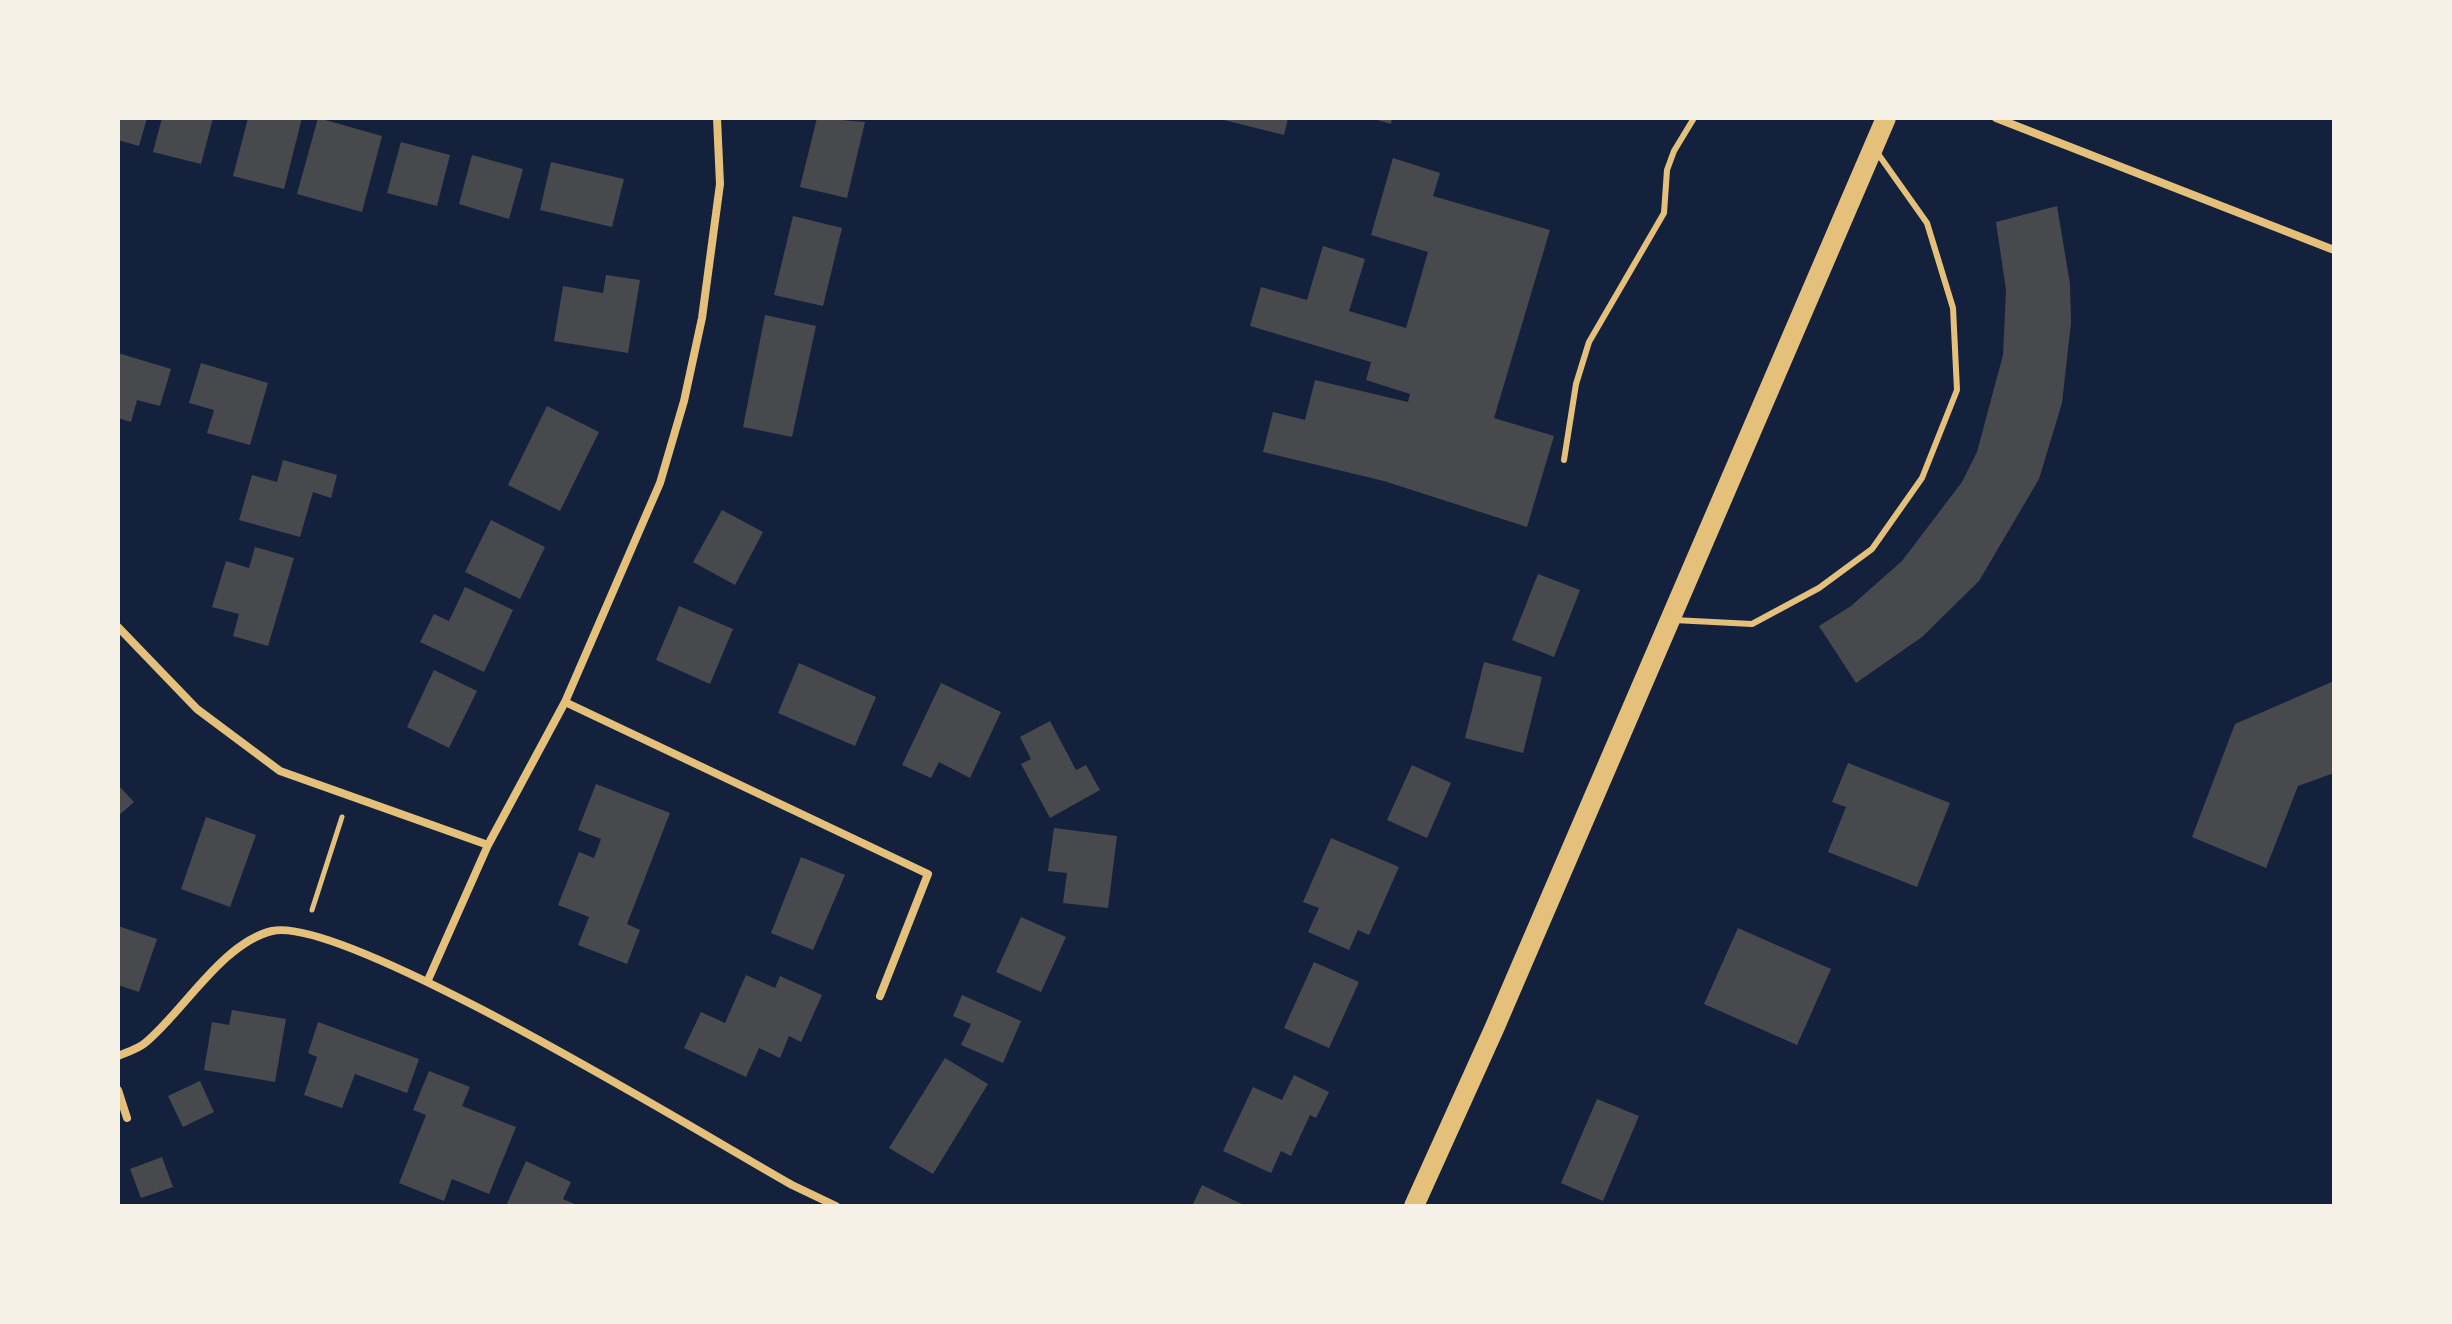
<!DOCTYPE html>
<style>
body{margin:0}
#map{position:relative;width:2452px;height:1324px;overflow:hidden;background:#14213d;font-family:"Open Sans",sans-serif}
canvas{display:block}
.frame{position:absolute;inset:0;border:120px solid #f6f1e7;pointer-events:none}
</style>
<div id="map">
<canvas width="2452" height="1324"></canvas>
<div class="frame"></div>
</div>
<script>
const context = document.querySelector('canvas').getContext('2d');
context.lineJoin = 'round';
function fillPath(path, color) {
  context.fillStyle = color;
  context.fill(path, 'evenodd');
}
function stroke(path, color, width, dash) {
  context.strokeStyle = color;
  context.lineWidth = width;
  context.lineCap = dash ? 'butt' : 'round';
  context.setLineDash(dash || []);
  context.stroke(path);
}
const building = new Path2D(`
 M 118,118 L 147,118 L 139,146 L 118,140 Z
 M 162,118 L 213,118 L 201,164 L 153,152 Z
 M 248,118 L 302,118 L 284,189 L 233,176 Z
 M 318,118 L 382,136 L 362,212 L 297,194 Z
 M 817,118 L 865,122 L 847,198 L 800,187 Z
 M 1216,118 L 1288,118 L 1284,135 Z
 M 1371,118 L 1392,118 L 1391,124 Z
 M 401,142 L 450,155 L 437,206 L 387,193 Z
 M 472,155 L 523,169 L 509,219 L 459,204 Z
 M 1393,158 L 1440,173 L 1433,196 L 1550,230 L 1494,418 L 1554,436 L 1527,527 L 1384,481 L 1263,452 L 1273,412 L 1305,420 L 1315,380 L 1408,402 L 1410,394 L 1366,380 L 1371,362 L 1250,326 L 1261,287 L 1307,300 L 1323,246 L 1365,259 L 1349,311 L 1406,328 L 1428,252 L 1371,235 Z
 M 551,162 L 624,179 L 612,227 L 540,210 Z
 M 2057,206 L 2070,284 L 2071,323 L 2062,403 L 2039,479 L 1979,581 L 1922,637 L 1856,683 L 1819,626 L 1851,606 L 1902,561 L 1962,482 L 1977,452 L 2003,355 L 2006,290 L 1996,222 Z
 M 793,216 L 842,228 L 823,306 L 774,295 Z
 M 606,275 L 640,280 L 628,353 L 554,341 L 563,286 L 603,293 Z
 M 765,315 L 816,326 L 792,437 L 743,427 Z
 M 118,353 L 171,369 L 160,406 L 137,400 L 131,422 L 118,418 Z
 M 201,363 L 268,383 L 250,445 L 207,433 L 214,410 L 189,403 Z
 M 547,406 L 599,432 L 560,511 L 508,485 Z
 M 283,460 L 337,475 L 331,498 L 313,492 L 300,537 L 239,520 L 252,475 L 277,482 Z
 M 722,510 L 763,532 L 735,585 L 693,562 Z
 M 491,520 L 545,547 L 520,599 L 465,572 Z
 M 255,547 L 294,558 L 268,646 L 233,636 L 239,614 L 212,607 L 226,561 L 249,568 Z
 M 1538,574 L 1580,590 L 1554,657 L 1512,640 Z
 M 465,587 L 513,610 L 484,672 L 420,642 L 434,614 L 449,621 Z
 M 679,606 L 733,629 L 710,684 L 656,660 Z
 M 1484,662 L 1542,677 L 1523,753 L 1465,738 Z
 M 799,663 L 876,697 L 855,746 L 778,713 Z
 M 434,670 L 477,691 L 449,748 L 407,727 Z
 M 2334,681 L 2334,773 L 2298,786 L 2266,868 L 2192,837 L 2235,724 Z
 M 941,683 L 1001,712 L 970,778 L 939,762 L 931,778 L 902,765 Z
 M 1050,721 L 1076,770 L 1086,765 L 1100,790 L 1050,818 L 1021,764 L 1031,759 L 1020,737 Z
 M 1848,763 L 1950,803 L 1917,887 L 1828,852 L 1846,807 L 1832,802 Z
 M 1412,765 L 1451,783 L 1427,838 L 1387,820 Z
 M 596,784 L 670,813 L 627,924 L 640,930 L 627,964 L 578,945 L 589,917 L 558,905 L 579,852 L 594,858 L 601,839 L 578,830 Z
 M 118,785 L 134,802 L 118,816 Z
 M 206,817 L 256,835 L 230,907 L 181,889 Z
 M 1054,828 L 1117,836 L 1108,908 L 1063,903 L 1067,873 L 1048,871 Z
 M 1331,838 L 1399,867 L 1369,935 L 1358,930 L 1349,950 L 1308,932 L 1319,908 L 1303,902 Z
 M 801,857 L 845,875 L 813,950 L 771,933 Z
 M 1021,917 L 1066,937 L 1041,992 L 996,972 Z
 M 118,926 L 157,939 L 139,992 L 118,985 Z
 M 1738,928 L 1831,969 L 1797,1045 L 1704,1004 Z
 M 1314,962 L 1359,982 L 1329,1048 L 1284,1028 Z
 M 746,975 L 775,988 L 780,976 L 822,995 L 801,1042 L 789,1036 L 780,1058 L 759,1048 L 746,1077 L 684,1048 L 701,1012 L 725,1023 Z
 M 962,995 L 1021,1021 L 1003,1063 L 961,1045 L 971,1024 L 953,1016 Z
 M 232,1010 L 286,1019 L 275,1082 L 204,1070 L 212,1022 L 229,1025 Z
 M 318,1022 L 419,1059 L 407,1093 L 355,1074 L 342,1108 L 304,1095 L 317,1057 L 308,1053 Z
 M 945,1058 L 988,1084 L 933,1174 L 889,1148 Z
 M 429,1071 L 470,1087 L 462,1106 L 516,1127 L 489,1194 L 452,1179 L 444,1201 L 399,1183 L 426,1115 L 413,1110 Z
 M 1294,1075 L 1329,1092 L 1316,1118 L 1310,1115 L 1291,1156 L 1281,1151 L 1271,1173 L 1223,1151 L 1253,1087 L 1282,1100 Z
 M 200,1081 L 214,1112 L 183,1127 L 168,1096 Z
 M 1597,1099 L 1639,1116 L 1603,1201 L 1561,1183 Z
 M 162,1157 L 173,1187 L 141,1198 L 130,1169 Z
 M 526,1161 L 571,1182 L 563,1199 L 579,1206 L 506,1206 Z
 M 1202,1185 L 1246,1206 L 1192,1206 Z`);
const path = new Path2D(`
 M 312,910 L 342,817`);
const service = new Path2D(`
 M 1564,460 L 1576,384 L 1589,342 L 1664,213 L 1667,170 L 1674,151 L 1694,118
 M 1674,620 L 1752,624 L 1819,588 L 1872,549 L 1922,478 L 1957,390 L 1953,308 L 1927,223 L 1876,151`);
const minor = new Path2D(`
 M 1996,118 L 2334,250
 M 118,627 L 197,709 L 280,771 L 488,845
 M 565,702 L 928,874 L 880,996
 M 428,980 L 488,845 L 565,702 L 660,483 L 684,401 L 702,318 L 720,184 L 717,118
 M 118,1056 C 127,1052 138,1049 145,1043 C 183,1012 222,943 272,931 C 345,914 708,1138 792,1185 L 836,1206
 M 118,1090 L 127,1118`);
const primary = new Path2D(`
 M 1414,1206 L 1494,1029 L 1886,118`);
fillPath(building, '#48494c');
stroke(path, '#e5c07b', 5);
stroke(service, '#e5c07b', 6);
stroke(minor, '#e5c07b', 8);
stroke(primary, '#e5c07b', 20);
</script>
